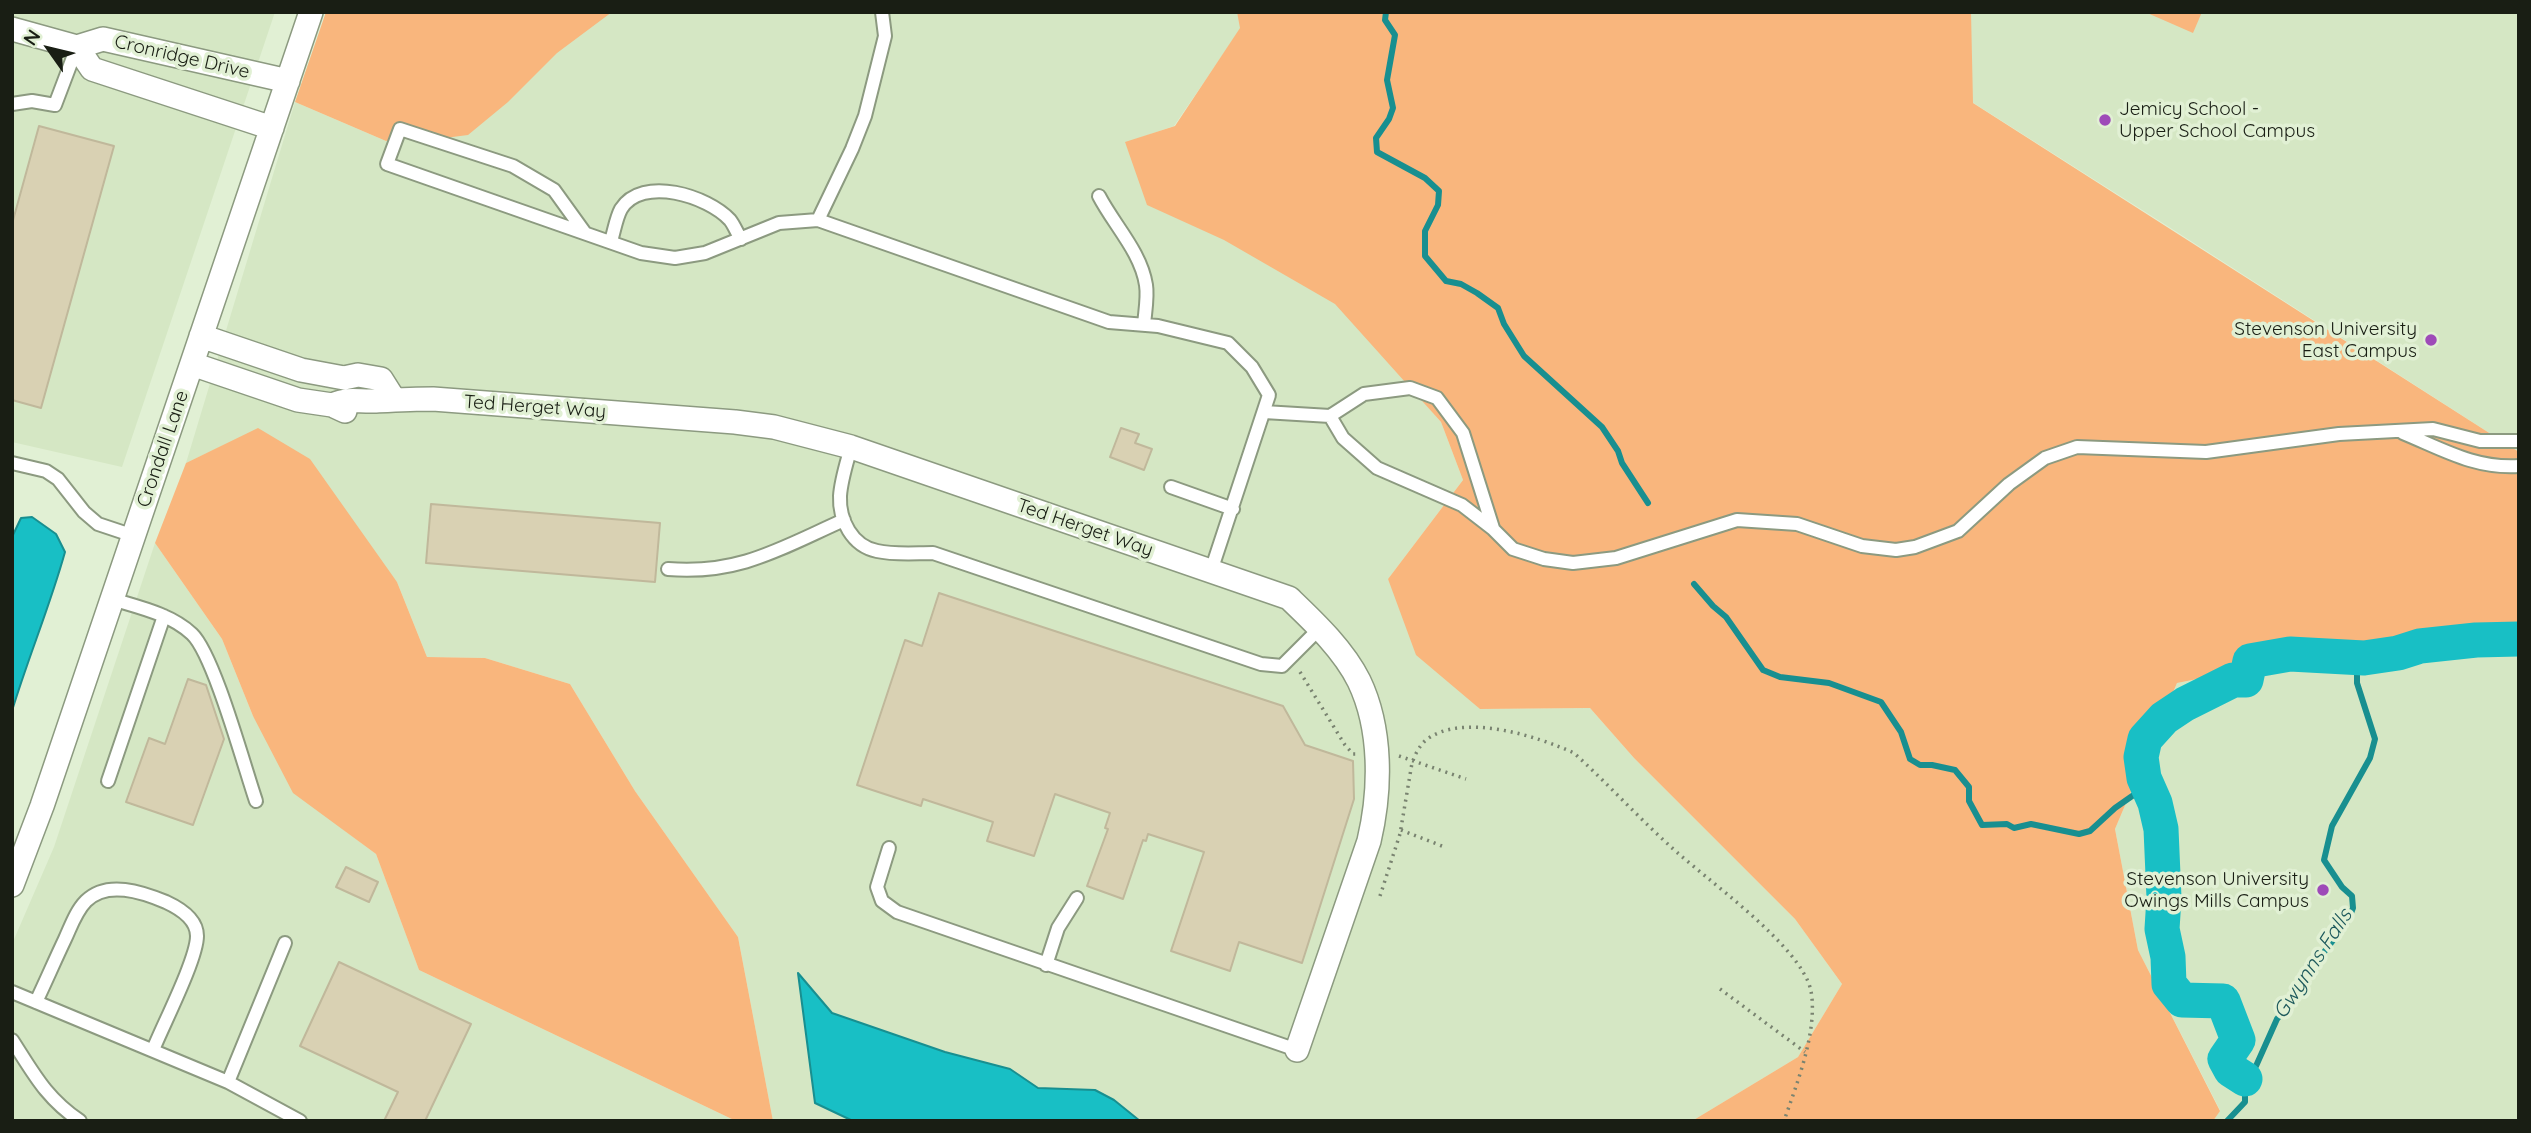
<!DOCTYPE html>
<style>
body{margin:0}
#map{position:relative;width:2531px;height:1133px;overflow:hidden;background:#e1f0d4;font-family:Quicksand,sans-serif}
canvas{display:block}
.frame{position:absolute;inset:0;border:14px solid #191e14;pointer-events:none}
.north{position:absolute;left:14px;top:14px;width:70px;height:70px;-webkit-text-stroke:5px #e1f0d4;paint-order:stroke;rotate:304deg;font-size:19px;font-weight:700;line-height:28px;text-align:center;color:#191e14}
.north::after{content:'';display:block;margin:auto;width:24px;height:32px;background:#191e14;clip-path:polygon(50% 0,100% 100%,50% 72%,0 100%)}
</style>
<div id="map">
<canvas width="2531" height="1133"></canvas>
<div class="frame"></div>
<div class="north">N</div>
</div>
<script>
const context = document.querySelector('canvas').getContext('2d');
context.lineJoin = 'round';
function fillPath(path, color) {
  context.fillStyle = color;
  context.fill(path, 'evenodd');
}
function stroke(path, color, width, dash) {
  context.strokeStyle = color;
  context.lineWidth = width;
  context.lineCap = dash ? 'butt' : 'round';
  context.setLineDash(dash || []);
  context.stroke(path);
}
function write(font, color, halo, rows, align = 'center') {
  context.font = font + ' Quicksand,sans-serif';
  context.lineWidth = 7;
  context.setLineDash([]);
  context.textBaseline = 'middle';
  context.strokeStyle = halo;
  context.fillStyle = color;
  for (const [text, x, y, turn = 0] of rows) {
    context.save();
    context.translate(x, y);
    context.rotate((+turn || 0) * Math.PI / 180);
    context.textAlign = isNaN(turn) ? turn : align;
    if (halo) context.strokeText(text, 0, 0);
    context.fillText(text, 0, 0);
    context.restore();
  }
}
const built = new Path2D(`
 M 12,12 L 275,12 L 122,467 L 12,442 Z
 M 601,12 L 1237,12 L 1241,28 L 1174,126 L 1125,143 L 1322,285 L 1441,422 L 1463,480 L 1388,579 L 1480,709 L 1590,708 L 1634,758 L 1795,919 L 1842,984 L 1798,1057 L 1692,1121 L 773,1121 L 738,937 L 635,791 L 570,684 L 485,658 L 427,657 L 397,582 L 258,429 L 186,463 L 295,102 L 386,141 Z
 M 1830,12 L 2519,12 L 2519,452 L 2169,227 Z
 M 155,543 L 222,639 L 253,716 L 344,830 L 376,854 L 419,970 L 736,1121 L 12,1121 L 12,944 L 54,847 Z
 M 2442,631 L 2519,644 L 2519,1121 L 2213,1121 L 2220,1110 L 2138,950 L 2115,829 L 2177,683 Z`);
const green = new Path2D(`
 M 326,12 L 612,12 L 557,53 L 508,102 L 468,135 L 429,140 L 410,135 L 386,141 L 295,102 Z
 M 1237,12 L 1971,12 L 1973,103 L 2519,452 L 2519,644 L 2442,631 L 2177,683 L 2115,829 L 2138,950 L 2220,1111 L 2213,1121 L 1692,1121 L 1798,1057 L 1842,984 L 1795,919 L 1634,758 L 1590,708 L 1480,709 L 1416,655 L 1388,579 L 1463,480 L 1441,422 L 1335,304 L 1224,240 L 1147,205 L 1125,142 L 1175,126 L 1240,28 Z
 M 2145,12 L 2202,12 L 2193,33 Z
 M 258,428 L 310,459 L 397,582 L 427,657 L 485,658 L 570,684 L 635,791 L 738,937 L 773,1121 L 736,1121 L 419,970 L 376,854 L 293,793 L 253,716 L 222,639 L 155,543 L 186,463 Z`);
const water = new Path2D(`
 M 32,517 L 56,534 L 65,552 C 50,606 28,658 12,711 L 12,537 L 21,518 Z
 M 798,973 L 832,1013 L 945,1052 L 1010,1069 L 1038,1088 L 1095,1090 L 1114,1100 L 1140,1121 L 853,1121 L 815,1103 Z`);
const stream = new Path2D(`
 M 1386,12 L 1385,20 L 1395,35 L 1387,80 L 1393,108 L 1389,119 L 1376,138 L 1377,152 L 1425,178 L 1439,191 L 1438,205 L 1425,231 L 1425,256 L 1446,281 L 1461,284 L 1477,293 L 1498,308 L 1504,324 L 1524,356 L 1602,427 L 1618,451 L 1622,463 L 1648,503
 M 1694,584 L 1713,606 L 1726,617 L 1763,670 L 1780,677 L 1829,683 L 1881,702 L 1901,732 L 1910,759 L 1920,765 L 1932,765 L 1955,770 L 1969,787 L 1969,801 L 1982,825 L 2007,824 L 2014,828 L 2031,824 L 2079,834 L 2090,831 L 2115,808 L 2135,794 L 2155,803
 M 2227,1121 L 2245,1102 L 2245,1079 L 2256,1066 L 2277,1019 L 2298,994 L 2321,956 L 2348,921 L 2353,908 L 2352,896 L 2342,887 L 2324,860 L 2332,826 L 2370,758 L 2375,739 L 2357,683 L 2357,668 L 2364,658`);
const river = new Path2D(`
 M 2245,1079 L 2231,1070 L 2225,1059 L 2238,1040 L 2223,1001 L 2182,1000 L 2169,984 L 2168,957 L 2162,929 L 2164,898 L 2161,829 L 2155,803 L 2144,778 L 2141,757 L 2145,739 L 2164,718 L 2185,704 L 2233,680 L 2246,680 L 2250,661 L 2290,654 L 2364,658 L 2398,653 L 2420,646 L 2476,640 L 2519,639`);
const building = new Path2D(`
 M 39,126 L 114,146 L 41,408 L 12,400 L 12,224 Z
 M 1121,428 L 1139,434 L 1135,443 L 1152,449 L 1144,470 L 1110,457 Z
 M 431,504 L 660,523 L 655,582 L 426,563 Z
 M 939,593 L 1283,706 L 1305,745 L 1353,761 L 1354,799 L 1302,963 L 1239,942 L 1230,971 L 1171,951 L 1204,852 L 1148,834 L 1146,841 L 1143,840 L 1123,899 L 1087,886 L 1108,829 L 1105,828 L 1110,813 L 1055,794 L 1034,856 L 987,841 L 993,822 L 923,799 L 921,806 L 857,785 L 905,640 L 922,646 Z
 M 188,679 L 206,685 L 224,739 L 193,825 L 126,802 L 149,738 L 165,744 Z
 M 346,867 L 378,882 L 369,902 L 336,887 Z
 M 339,962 L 471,1024 L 425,1121 L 384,1121 L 398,1092 L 300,1046 Z`);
const path = new Path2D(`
 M 1300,672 L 1345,745 L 1353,754 L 1356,754
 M 1399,756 L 1466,779
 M 1401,830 L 1442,846
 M 1380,896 L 1400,834 L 1412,763 C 1415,755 1419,746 1426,740 C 1462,712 1537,736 1574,753 C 1607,783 1637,816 1670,846 C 1705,879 1802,946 1811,991 C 1818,1031 1797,1083 1784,1121
 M 1720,989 L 1805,1052`);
const lane = new Path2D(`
 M 12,104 L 32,101 L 55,105 L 77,47
 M 1099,196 C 1114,225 1141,252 1146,285 C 1148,297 1145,312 1144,325
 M 818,220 L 852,149 L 865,116 L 885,36 L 882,12
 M 585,233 L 554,190 L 513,166 L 400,129 L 387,164 L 641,253 L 675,258 L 705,253 L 779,223 L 818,220 L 1109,322 L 1158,326 L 1228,343 L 1252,367 L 1269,395 L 1211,571
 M 611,241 C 614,232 616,218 621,209 C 642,175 708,196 730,220 C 734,225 737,233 741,239
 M 1264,412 L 1330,416 L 1364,394 L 1410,388 L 1437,398 L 1463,433 L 1493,528
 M 1330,416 L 1343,438 L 1377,468 L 1462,505 L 1493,529 L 1513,549 L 1544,559 L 1573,563 L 1616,558 L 1737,520 L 1797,524 L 1862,546 L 1896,550 L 1915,547 L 1958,531 L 2009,484 L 2045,458 L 2077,447 L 2206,452 L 2339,434 L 2433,429 L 2480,441 L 2519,441
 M 2403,433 C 2442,449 2475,469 2519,466
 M 851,447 C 847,462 841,480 840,496 C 839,520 852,546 877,551 C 895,555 915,553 933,553 L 1261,664 L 1282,666 L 1319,629
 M 12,463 L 46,471 L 58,479 L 84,512 L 98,524 L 134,536
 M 1171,487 L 1233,509
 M 668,569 C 739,575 781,548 844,520
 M 112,599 C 138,607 171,614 192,634 C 214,655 244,766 256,801
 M 108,781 L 164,616
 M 889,848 L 877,887 L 882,901 L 897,912 L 1297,1050
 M 1046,965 L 1058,928 L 1077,898
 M 12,992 L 228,1082 L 300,1121
 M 36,1002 C 46,981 55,960 65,939 C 71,926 76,911 86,901 C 107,880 142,892 166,902 C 179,908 197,919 197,936 C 197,959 163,1025 153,1050
 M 12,1040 C 34,1074 46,1098 80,1121
 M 228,1082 L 285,943`);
const street = new Path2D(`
 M 12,29 L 77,47 L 103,39 L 288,81
 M 77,47 L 92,69 L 272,128
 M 201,336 L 301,370 L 344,378 L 358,375 L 381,379 L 393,398
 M 192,364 L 298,400 L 332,405 L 345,411
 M 332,405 C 352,397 357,402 376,401 C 395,400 413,399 433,399 L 735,422 L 774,427 L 851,447 L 1289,598 C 1314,622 1343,649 1359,681 C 1382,729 1381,790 1369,841 L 1297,1050
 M 12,885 L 42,806 L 311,12`);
const markers = [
 [2105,120,7,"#9e4ab8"],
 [2431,340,7,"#9e4ab8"],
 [2323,890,7,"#9e4ab8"]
];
const streetNames = [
 ["Cronridge Drive",182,57,13],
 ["Ted Herget Way",535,407,4],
 ["Crondall Lane",163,449,-71],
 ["Ted Herget Way",1085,528,19]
];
const poiNames = [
 ["Jemicy School -",2119,109,"left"],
 ["Upper School Campus",2119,131,"left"],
 ["Stevenson University",2417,329],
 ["East Campus",2417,351],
 ["Stevenson University",2309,879],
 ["Owings Mills Campus",2309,901]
];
const waterNames = [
 ["Gwynns Falls",2313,964,-57]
];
fillPath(built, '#d5e7c4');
fillPath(green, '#f9b67d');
fillPath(water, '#18bfc5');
stroke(water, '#188f90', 2);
stroke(stream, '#188f90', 6);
stroke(river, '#18bfc5', 35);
fillPath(building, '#d9d1b3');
stroke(building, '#c0b89b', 2);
stroke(lane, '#8c9a80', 16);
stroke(street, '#8c9a80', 26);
stroke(path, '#798370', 3.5, [2, 5]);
stroke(lane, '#fff', 12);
stroke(street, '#fff', 23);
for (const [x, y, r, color] of markers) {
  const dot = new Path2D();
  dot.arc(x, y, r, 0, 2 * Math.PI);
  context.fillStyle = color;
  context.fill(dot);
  stroke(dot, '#e1f0d4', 2.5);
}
write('19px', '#191e14', '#e1f0d4', streetNames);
write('19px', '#191e14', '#e1f0d4', poiNames, 'right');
write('italic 21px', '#1d595c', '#e1f0d4', waterNames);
</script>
